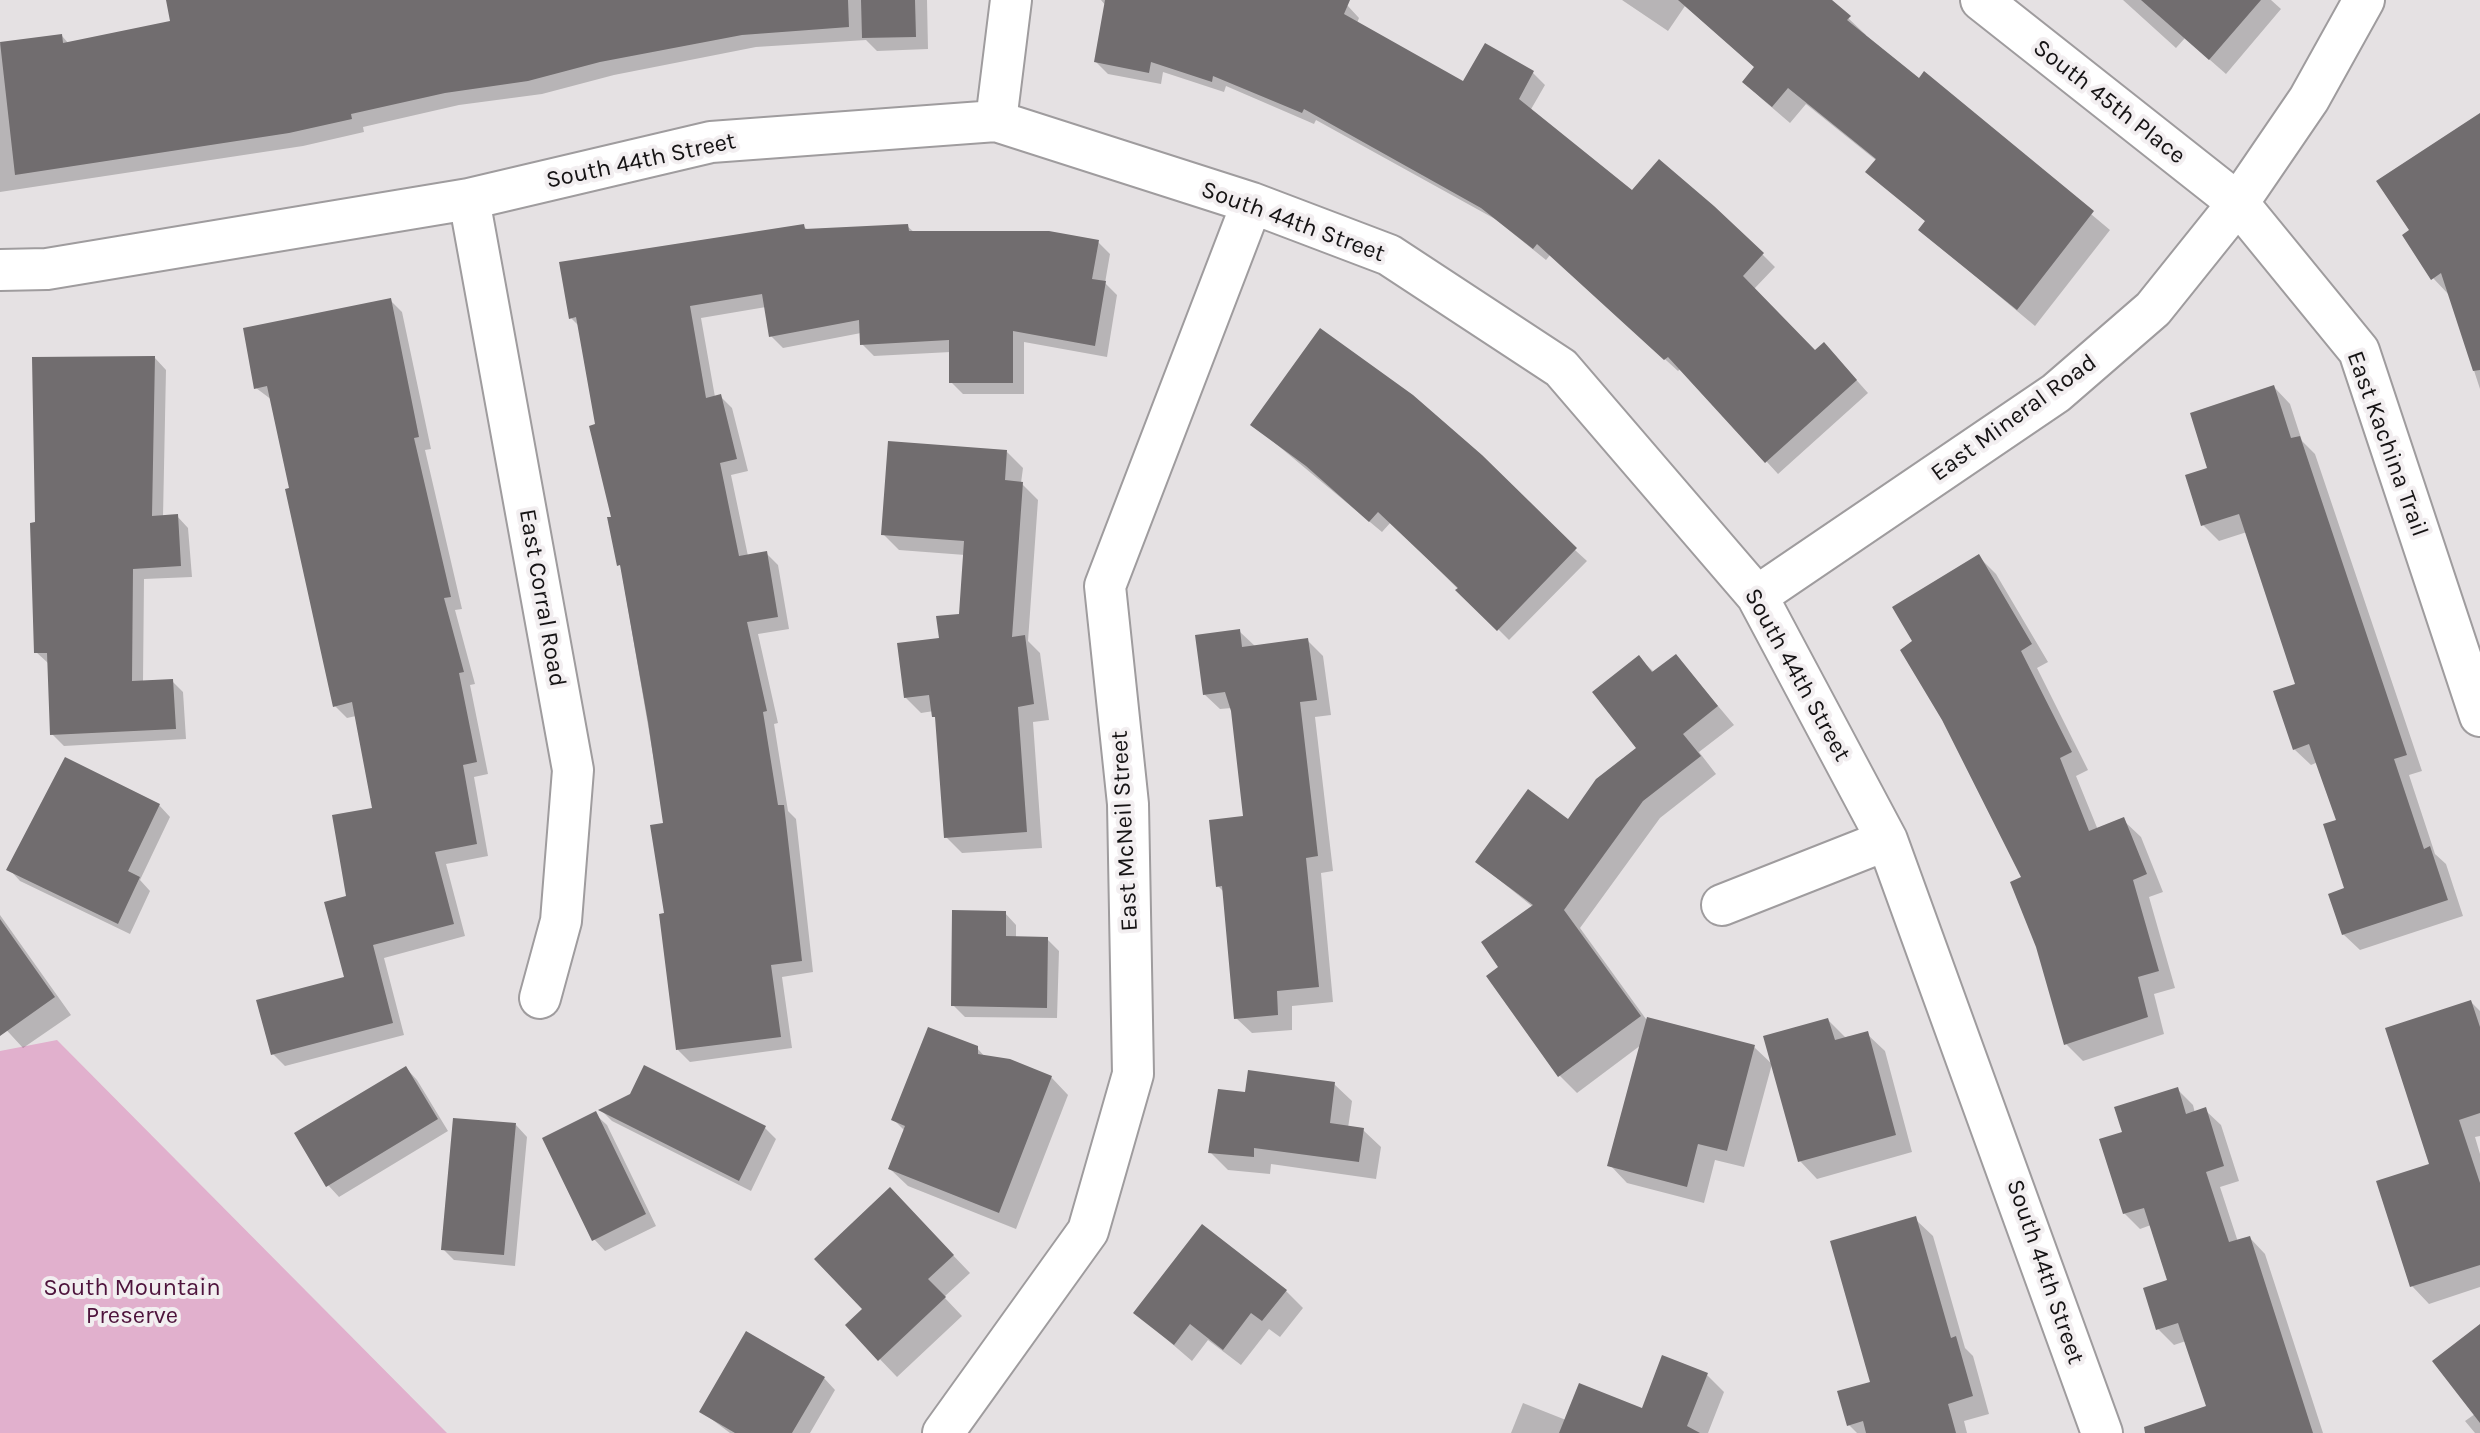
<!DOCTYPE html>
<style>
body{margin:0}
canvas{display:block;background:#e5e1e3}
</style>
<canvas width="2480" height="1433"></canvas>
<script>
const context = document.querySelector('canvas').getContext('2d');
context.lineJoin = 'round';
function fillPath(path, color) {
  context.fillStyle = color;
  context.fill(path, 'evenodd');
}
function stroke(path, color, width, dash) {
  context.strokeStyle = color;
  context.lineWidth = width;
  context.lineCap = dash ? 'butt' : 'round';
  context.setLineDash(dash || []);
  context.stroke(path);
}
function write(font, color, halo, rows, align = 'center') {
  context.font = font + ' Karla,sans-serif';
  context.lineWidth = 8;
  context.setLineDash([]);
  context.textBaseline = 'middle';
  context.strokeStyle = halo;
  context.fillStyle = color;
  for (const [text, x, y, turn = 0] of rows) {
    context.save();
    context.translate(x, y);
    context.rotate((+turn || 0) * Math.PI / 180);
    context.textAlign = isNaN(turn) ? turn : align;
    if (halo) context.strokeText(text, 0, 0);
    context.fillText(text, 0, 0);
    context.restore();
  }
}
const green = new Path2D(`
 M 57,1040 L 447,1433 L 0,1433 L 0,1051 Z`);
const shadow = new Path2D(`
 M 182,0 L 927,0 L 928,49 L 877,51 L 866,40 L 756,47 L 614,75 L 542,94 L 459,105 L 363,127 L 364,132 L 303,146 L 0,192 L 0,44 L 62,36 L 69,44 L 172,23 Z
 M 1101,0 L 1334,0 L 1347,5 L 1359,18 L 1357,23 L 1464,83 L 1486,46 L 1533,73 L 1545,85 L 1530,111 L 1632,193 L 1660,162 L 1763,255 L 1775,267 L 1754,289 L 1815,353 L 1836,357 L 1868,393 L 1778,474 L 1681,368 L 1678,371 L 1550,255 L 1546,260 L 1495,219 L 1316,120 L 1314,124 L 1226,86 L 1224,92 L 1163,72 L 1161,84 L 1108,74 L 1096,62 L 1106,6 Z
 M 1622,0 L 1829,0 L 1866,35 L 1864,37 L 1919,81 L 1924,74 L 2110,230 L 2035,326 L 1920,230 L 1926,222 L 1868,171 L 1877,161 L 1806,104 L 1790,123 L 1762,99 L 1744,82 L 1756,68 L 1685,6 L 1668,31 Z
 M 2123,0 L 2271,0 L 2281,9 L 2226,74 L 2185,38 L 2176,48 Z
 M 2480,116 L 2480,276 L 2450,296 L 2433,278 L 2411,231 Z
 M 803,226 L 808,230 L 907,226 L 915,233 L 1098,242 L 1110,254 L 1105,283 L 1117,295 L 1107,357 L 1024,342 L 1024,394 L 963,394 L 951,382 L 951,352 L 874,356 L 862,344 L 861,333 L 783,348 L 771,336 L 766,307 L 701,318 L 715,397 L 720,396 L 732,408 L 748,471 L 731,475 L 748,556 L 766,553 L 778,565 L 789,629 L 758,634 L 778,723 L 774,724 L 788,811 L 796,819 L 813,972 L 782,977 L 792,1048 L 690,1062 L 678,1050 L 666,915 L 665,825 L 580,327 L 571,318 Z
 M 390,300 L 402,312 L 431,449 L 425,450 L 462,609 L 455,610 L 475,684 L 470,685 L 488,774 L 474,777 L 488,856 L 446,864 L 465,936 L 384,958 L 404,1035 L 285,1066 L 273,1054 L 347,979 L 349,898 L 374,809 L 356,716 L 347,718 L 335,706 L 272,400 L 256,388 Z
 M 2480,307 L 2480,389 L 2456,315 Z
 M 155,358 L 166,370 L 163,517 L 177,516 L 188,528 L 192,577 L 144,579 L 143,682 L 172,681 L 183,692 L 186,739 L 64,746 L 52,734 L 48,663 L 36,652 L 37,524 Z
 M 2274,387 L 2290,404 L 2302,441 L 2315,454 L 2422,771 L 2409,775 L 2435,854 L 2446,864 L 2463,916 L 2360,950 L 2343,934 L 2347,890 L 2338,821 L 2318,762 L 2311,765 L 2294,749 L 2298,685 L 2247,532 L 2219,541 L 2203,525 L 2210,469 Z
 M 1252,424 L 1575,550 L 1587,561 L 1509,640 L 1391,522 L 1382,532 Z
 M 1007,452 L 1023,468 L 1021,483 L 1038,500 L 1028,641 L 1040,653 L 1049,720 L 1033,722 L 1042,848 L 962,853 L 946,837 L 938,720 L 934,711 L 921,713 L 905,697 L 941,639 L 961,616 L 965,555 L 899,550 L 883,534 Z
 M 1979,557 L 1996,574 L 2048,662 L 2037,668 L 2088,770 L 2076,776 L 2098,830 L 2123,820 L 2141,837 L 2163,892 L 2149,897 L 2175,988 L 2154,994 L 2164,1034 L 2083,1061 L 2066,1044 L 2024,878 L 1915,642 Z
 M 1239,631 L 1256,647 L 1307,640 L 1323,656 L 1331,715 L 1315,717 L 1333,871 L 1321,873 L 1333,1002 L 1292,1006 L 1292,1030 L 1252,1033 L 1236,1018 L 1224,892 L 1218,886 L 1245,818 L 1232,708 L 1220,709 L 1204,694 Z
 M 1676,656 L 1734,725 L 1699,752 L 1716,774 L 1660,818 L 1580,928 L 1646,1019 L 1754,1047 L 1772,1064 L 1744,1167 L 1715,1160 L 1704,1203 L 1627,1183 L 1610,1165 L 1641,1045 L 1577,1093 L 1559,1075 L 1501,968 L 1533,907 L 1477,862 L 1568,821 L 1639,748 L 1639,658 L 1655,673 Z
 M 159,805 L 170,817 L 140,880 L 150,891 L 130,934 L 20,881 L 9,869 Z
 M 1005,913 L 1016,925 L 1016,939 L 1047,939 L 1059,951 L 1057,1018 L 965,1017 L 953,1005 Z
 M 0,915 L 71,1015 L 23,1048 L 0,1023 Z
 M 2471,1002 L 2480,1011 L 2480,1136 L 2475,1137 L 2480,1154 L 2480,1287 L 2429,1304 L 2412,1286 L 2432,1165 Z
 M 1828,1020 L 1845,1037 L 1867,1034 L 1885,1051 L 1912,1152 L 1817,1179 L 1800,1161 Z
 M 977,1048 L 986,1058 L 1051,1077 L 1068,1095 L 1016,1229 L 908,1186 L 890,1169 L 905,1131 L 894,1120 Z
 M 406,1068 L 417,1080 L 448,1131 L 339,1197 L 328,1185 Z
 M 1334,1084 L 1352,1101 L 1348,1128 L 1363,1130 L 1381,1147 L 1376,1179 L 1271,1164 L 1270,1174 L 1228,1170 L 1211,1153 L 1247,1095 Z
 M 2177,1089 L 2193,1105 L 2195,1113 L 2205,1110 L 2221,1125 L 2239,1181 L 2220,1187 L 2238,1242 L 2250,1238 L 2265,1254 L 2323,1433 L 2192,1433 L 2208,1407 L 2186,1341 L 2174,1345 L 2158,1329 L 2170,1281 L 2151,1225 L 2140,1229 L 2124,1213 L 2124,1133 Z
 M 632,1096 L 765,1128 L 776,1139 L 751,1191 L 612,1121 L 602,1111 Z
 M 595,1114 L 607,1125 L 656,1226 L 605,1251 L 594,1239 Z
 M 516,1125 L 527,1137 L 515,1266 L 454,1260 L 443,1249 Z
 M 907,1207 L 970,1273 L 944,1297 L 962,1316 L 897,1377 L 848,1326 L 865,1310 Z
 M 1915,1219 L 1933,1236 L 1965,1348 L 1973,1356 L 1989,1414 L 1964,1421 L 1967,1433 L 1857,1433 L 1849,1425 L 1873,1383 Z
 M 1286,1291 L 1303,1308 L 1280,1337 L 1269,1329 L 1241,1365 L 1208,1340 L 1192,1361 L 1136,1313 Z
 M 2480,1326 L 2480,1433 L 2475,1433 L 2465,1421 L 2475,1414 Z
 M 1707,1375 L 1724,1392 L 1708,1433 L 1511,1433 L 1523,1403 L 1566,1420 L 1643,1410 Z
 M 824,1378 L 835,1390 L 810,1433 L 730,1433 L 702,1412 Z`);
const building = new Path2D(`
 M 166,0 L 848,0 L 849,27 L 742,35 L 600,62 L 528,81 L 445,93 L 351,114 L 352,119 L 289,133 L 15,175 L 0,42 L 62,34 L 63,43 L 170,21 Z
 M 861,0 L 915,0 L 916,37 L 862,38 Z
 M 1105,0 L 1350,0 L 1344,14 L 1463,81 L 1485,43 L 1534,71 L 1519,99 L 1632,190 L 1659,159 L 1714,206 L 1764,253 L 1743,276 L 1815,350 L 1824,342 L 1857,380 L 1765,463 L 1668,357 L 1664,360 L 1537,244 L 1533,249 L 1481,208 L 1304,109 L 1302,113 L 1213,76 L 1212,82 L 1151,62 L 1149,73 L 1094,62 Z
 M 1678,0 L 1832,0 L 1851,16 L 1847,20 L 1919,78 L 1924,71 L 2094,211 L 2017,310 L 1918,230 L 1925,221 L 1865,172 L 1876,159 L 1788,88 L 1772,107 L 1742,82 L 1754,67 Z
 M 2141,0 L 2261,0 L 2209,60 Z
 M 2480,113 L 2480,370 L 2473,371 L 2441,273 L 2431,280 L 2402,235 L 2409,230 L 2376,181 Z
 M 804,224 L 805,229 L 908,224 L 909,231 L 1049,231 L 1099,240 L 1092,279 L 1106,281 L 1095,346 L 1013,331 L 1013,383 L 949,383 L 949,340 L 860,345 L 859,320 L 769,337 L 762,294 L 690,306 L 706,398 L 721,394 L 737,459 L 720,463 L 739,556 L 767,551 L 778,617 L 747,622 L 767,711 L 763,712 L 778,805 L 784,805 L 802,961 L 771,965 L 781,1037 L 676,1050 L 659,914 L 664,913 L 650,825 L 663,823 L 648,722 L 620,565 L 617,566 L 607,517 L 611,517 L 589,426 L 595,424 L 576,317 L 569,319 L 559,262 Z
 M 391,298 L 419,437 L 414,438 L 451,597 L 444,598 L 464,672 L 459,673 L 477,762 L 463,765 L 477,844 L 435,852 L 454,924 L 373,945 L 393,1023 L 271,1055 L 256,1000 L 344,977 L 324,902 L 346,896 L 332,815 L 372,808 L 352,702 L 333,707 L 285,489 L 289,488 L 267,386 L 254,389 L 243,328 Z
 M 1320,328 L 1413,395 L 1482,455 L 1577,548 L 1497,631 L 1455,590 L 1458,588 L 1378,512 L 1369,522 L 1306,466 L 1250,425 Z
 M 155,356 L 152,516 L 178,514 L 181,566 L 133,569 L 132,681 L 173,679 L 176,729 L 50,735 L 47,653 L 34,653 L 30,523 L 35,522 L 32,357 Z
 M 2274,385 L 2291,438 L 2300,436 L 2407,755 L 2394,759 L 2424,849 L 2430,846 L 2448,900 L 2342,935 L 2328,894 L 2344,888 L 2323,824 L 2336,820 L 2309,744 L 2293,750 L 2273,691 L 2295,684 L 2239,514 L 2201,526 L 2185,475 L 2207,468 L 2190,413 Z
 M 888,441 L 1007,450 L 1005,480 L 1023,482 L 1012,637 L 1025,635 L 1034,704 L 1018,707 L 1027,832 L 944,838 L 935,717 L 932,717 L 929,695 L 904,698 L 897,643 L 939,638 L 936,616 L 959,614 L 964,541 L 881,535 Z
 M 1979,554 L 2032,644 L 2021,651 L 2072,752 L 2060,758 L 2089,831 L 2124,817 L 2147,874 L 2133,880 L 2159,971 L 2138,977 L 2148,1017 L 2064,1045 L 2036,947 L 2010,882 L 2021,877 L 1942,720 L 1900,650 L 1912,641 L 1892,607 Z
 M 1240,629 L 1242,647 L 1308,638 L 1317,700 L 1300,702 L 1318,856 L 1306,858 L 1319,987 L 1277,991 L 1278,1015 L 1234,1019 L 1222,886 L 1216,887 L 1209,820 L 1243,816 L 1231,711 L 1225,692 L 1203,695 L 1195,635 Z
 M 1676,654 L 1718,706 L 1683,734 L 1701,756 L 1643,801 L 1564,910 L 1641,1016 L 1558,1077 L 1486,976 L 1498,967 L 1481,942 L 1533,905 L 1475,862 L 1528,789 L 1568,819 L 1596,779 L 1636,748 L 1592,692 L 1639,655 L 1652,672 Z
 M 65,757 L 160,804 L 128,871 L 140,877 L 118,924 L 6,870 Z
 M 952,910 L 1006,911 L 1006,936 L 1048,937 L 1047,1008 L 951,1006 Z
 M 0,919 L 55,997 L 0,1036 Z
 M 2471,1000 L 2480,1027 L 2480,1113 L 2459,1120 L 2480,1183 L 2480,1265 L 2410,1287 L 2376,1181 L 2429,1164 L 2385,1028 Z
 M 1647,1017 L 1755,1045 L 1727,1151 L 1698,1144 L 1687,1187 L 1607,1166 Z
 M 1828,1018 L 1835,1040 L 1868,1031 L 1896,1135 L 1798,1162 L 1763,1036 Z
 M 928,1027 L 978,1046 L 978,1054 L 1010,1059 L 1052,1076 L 999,1213 L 888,1169 L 905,1126 L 891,1120 Z
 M 644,1065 L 766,1126 L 739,1181 L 598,1110 L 630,1094 Z
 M 406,1066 L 438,1119 L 326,1187 L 294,1133 Z
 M 1248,1070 L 1335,1082 L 1330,1123 L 1364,1128 L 1359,1162 L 1254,1148 L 1254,1157 L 1208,1153 L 1218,1089 L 1245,1092 Z
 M 2178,1087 L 2186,1114 L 2206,1107 L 2224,1166 L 2206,1172 L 2229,1242 L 2250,1236 L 2313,1433 L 2145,1433 L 2144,1427 L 2206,1406 L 2178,1323 L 2156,1330 L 2143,1288 L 2167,1280 L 2144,1208 L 2123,1214 L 2099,1139 L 2122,1132 L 2114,1107 Z
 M 596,1111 L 646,1214 L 592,1241 L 542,1138 Z
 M 453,1118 L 516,1123 L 504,1255 L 441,1250 Z
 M 890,1187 L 954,1255 L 928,1279 L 946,1297 L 878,1361 L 845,1325 L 862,1309 L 814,1259 Z
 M 1916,1216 L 1951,1338 L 1956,1336 L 1973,1396 L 1948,1404 L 1956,1433 L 1866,1433 L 1863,1421 L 1847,1426 L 1837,1391 L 1870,1382 L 1830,1241 Z
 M 1202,1224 L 1287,1290 L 1262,1321 L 1251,1313 L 1223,1350 L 1190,1324 L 1174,1345 L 1133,1313 Z
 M 2480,1324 L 2480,1423 L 2432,1361 Z
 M 746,1331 L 825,1377 L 792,1433 L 735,1433 L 699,1412 Z
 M 1662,1355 L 1708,1373 L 1687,1426 L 1700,1433 L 1559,1433 L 1579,1383 L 1642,1408 Z`);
const street = new Path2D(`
 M 1981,0 L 2238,203 L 2359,351 L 2480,716
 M 996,121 L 1011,0
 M 469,199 L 573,770 L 561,921 L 540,998
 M 0,270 L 47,269 L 469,199 L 711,142 L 996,121 L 1252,203 L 1389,255 L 1561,368 L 1757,596 L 1887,840 L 2102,1433
 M 1757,596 L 2056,393 L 2153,309 L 2238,203 L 2309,99 L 2364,0
 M 1722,905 L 1887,840
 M 943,1433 L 1088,1231 L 1133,1074 L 1128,804 L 1105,586 L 1252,203`);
const streetNames = [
 ["South 45th Place",2109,102,38],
 ["South 44th Street",641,161,-12],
 ["South 44th Street",1293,222,20],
 ["East Mineral Road",2014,418,-36],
 ["East Kachina Trail",2387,444,70],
 ["East Corral Road",542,598,80],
 ["South 44th Street",1797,675,61],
 ["East McNeil Street",1125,831,-93],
 ["South 44th Street",2045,1272,71]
];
const parkNames = [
 ["South Mountain",132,1288],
 ["Preserve",132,1316]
];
fillPath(green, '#e1b0cd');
fillPath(shadow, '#0003');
fillPath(building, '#716d6f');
stroke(street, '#9f9c9e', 44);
stroke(street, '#fff', 40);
write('24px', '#151314', '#f2eef0', streetNames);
write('24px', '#4e143c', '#f2eef0', parkNames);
</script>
